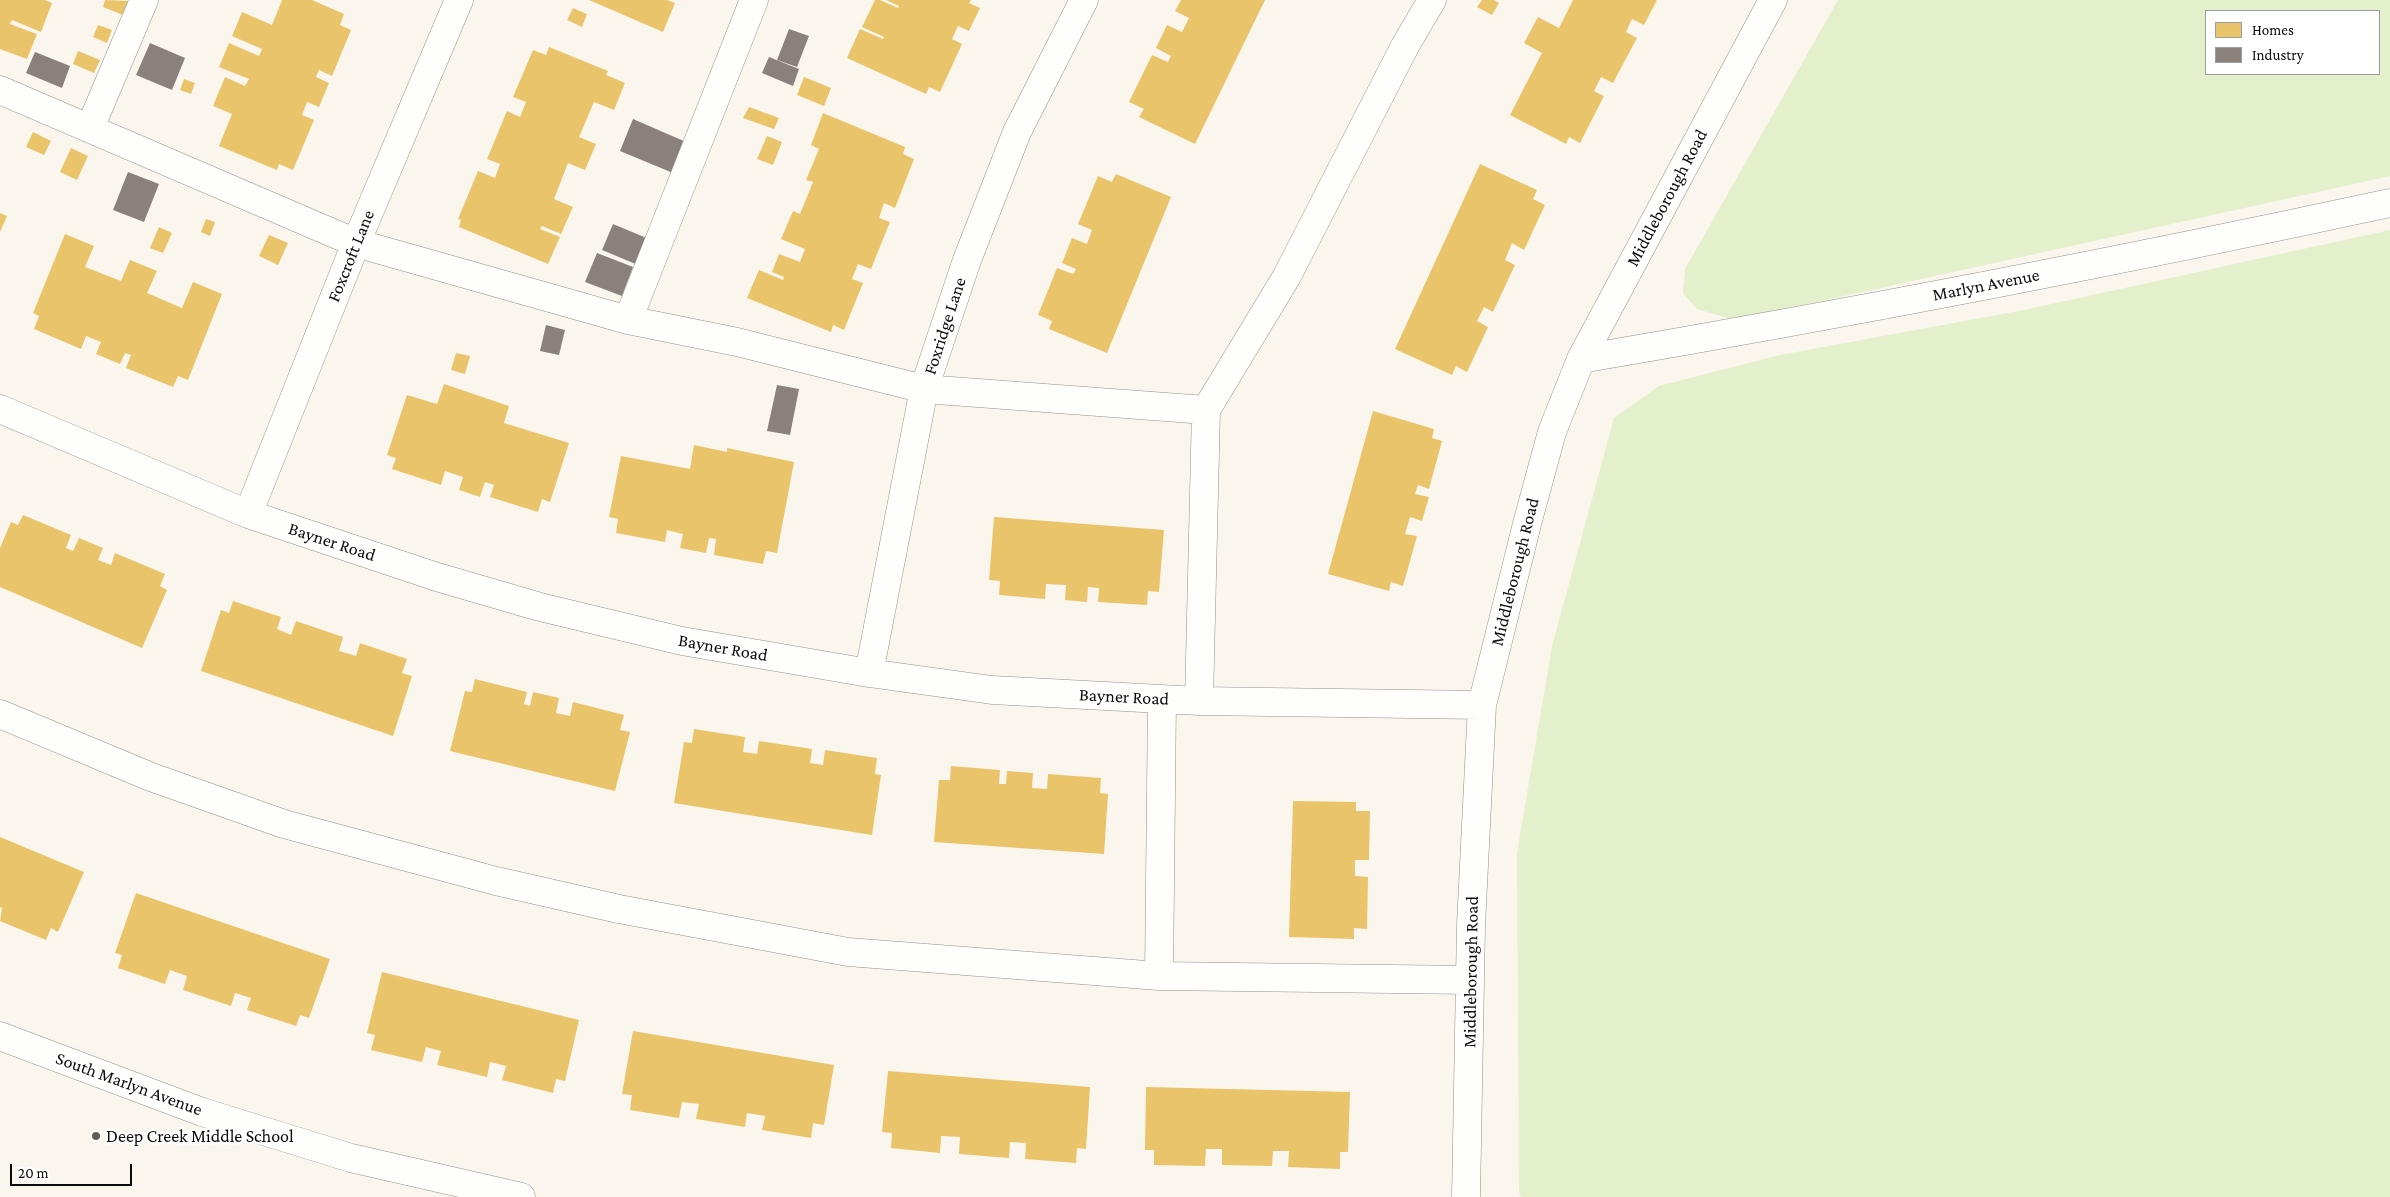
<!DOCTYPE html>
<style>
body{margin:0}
#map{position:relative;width:2390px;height:1197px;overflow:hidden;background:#faf6ed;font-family:"Crimson Pro",serif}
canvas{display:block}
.legend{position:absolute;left:2205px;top:10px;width:175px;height:65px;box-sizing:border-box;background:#fff;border:1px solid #9d9d9d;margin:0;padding:6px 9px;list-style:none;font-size:15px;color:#0a0a0a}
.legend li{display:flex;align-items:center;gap:10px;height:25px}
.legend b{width:25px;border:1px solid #9d9d9d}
.scale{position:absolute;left:10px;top:1164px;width:122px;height:22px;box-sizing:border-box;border:2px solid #0a0a0a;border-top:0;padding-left:6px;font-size:15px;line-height:18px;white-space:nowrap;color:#0a0a0a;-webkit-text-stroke:4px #fff;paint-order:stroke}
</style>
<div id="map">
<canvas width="2390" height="1197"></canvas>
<ul class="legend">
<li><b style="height:14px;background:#e9c46a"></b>Homes</li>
<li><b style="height:14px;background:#8a817c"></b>Industry</li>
</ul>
<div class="scale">20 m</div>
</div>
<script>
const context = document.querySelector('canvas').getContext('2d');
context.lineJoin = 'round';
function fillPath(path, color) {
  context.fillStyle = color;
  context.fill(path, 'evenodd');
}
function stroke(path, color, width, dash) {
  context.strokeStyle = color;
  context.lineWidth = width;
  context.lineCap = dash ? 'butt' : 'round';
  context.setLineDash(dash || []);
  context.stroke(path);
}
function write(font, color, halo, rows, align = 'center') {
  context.font = font + ' "Crimson Pro",serif';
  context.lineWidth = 5;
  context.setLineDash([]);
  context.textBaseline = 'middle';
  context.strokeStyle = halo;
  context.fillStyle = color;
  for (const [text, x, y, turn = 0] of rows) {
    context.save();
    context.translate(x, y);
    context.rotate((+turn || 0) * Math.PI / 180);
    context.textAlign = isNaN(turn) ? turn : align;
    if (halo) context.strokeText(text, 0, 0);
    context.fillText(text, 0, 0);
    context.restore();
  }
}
const green = new Path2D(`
 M 1838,0 L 2390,0 L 2390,176 L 1735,320 L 1697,309 L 1683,293 L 1685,269 ZM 2206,11 L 2379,11 L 2379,74 L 2206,74 Z
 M 2390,230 L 2390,1197 L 1522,1197 L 1519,1193 L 1517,853 L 1552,646 L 1614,418 L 1659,386 L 1780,355 L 2024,310 Z`);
const homes = new Path2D(`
 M 0,0 L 45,0 L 52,3 L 41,32 L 12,20 L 10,24 L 37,34 L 27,59 L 0,49 Z
 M 105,0 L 129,1 L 123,15 L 103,7 Z
 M 282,0 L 312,0 L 344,14 L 340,25 L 351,30 L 332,76 L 319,70 L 316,77 L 329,83 L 319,107 L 307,102 L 302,115 L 314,120 L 293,170 L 279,164 L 277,170 L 219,146 L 232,114 L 213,106 L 225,77 L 245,86 L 249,79 L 219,67 L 229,43 L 259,56 L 262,49 L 232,36 L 242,12 L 272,25 Z
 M 589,0 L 667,0 L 675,3 L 663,32 Z
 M 875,0 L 880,0 L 898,8 L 899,6 L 886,0 L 971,0 L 969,3 L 980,8 L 969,31 L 958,26 L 952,39 L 962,44 L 940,92 L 929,87 L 926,94 L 847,58 L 860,29 L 883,39 L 884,37 L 862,27 Z
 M 1181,0 L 1265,0 L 1195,144 L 1139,117 L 1144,109 L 1129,102 L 1152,55 L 1168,62 L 1171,56 L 1156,48 L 1167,25 L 1182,32 L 1189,18 L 1175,11 Z
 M 1482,0 L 1494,0 L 1499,3 L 1492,15 L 1477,7 Z
 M 1573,0 L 1657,0 L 1644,25 L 1632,19 L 1626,32 L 1637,38 L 1613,83 L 1601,77 L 1594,91 L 1604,96 L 1580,143 L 1569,137 L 1566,144 L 1510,115 L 1542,53 L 1524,43 L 1538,17 L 1559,28 Z
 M 573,8 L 587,14 L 582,27 L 567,20 Z
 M 98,25 L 112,30 L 107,43 L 93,37 Z
 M 549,47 L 608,71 L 606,75 L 625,83 L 614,110 L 594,102 L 579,137 L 596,144 L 585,170 L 568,163 L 554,199 L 573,207 L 561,234 L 542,226 L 540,229 L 560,237 L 548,264 L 459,227 L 461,220 L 458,219 L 478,171 L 495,178 L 500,164 L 487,159 L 507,111 L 520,117 L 526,102 L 513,97 L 533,50 L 546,55 Z
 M 78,51 L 100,60 L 94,73 L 73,64 Z
 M 804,77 L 831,88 L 824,106 L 797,95 Z
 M 184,79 L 195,83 L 191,94 L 180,90 Z
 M 749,107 L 779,118 L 774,129 L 743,118 Z
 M 823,113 L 905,147 L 903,154 L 914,159 L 895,208 L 884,203 L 879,218 L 890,222 L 871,269 L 858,264 L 852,279 L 863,283 L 844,330 L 833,325 L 831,332 L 747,298 L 759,270 L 783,280 L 784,277 L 772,272 L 779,254 L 800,262 L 805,249 L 781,239 L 793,211 L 800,214 L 813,182 L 806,180 L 819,149 L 811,145 Z
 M 33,132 L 51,141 L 44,155 L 26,147 Z
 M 767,136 L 782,142 L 773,165 L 757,159 Z
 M 71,148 L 88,156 L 77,180 L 60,172 Z
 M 1480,164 L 1537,190 L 1533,199 L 1545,205 L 1524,250 L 1512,243 L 1505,260 L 1515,265 L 1493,312 L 1484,307 L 1477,321 L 1488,327 L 1467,372 L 1456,366 L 1452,375 L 1395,349 Z
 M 1116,174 L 1171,197 L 1107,353 L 1049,329 L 1052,321 L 1038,315 L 1057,268 L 1073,274 L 1076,269 L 1062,263 L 1072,238 L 1087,244 L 1092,230 L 1078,224 L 1098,176 L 1112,182 Z
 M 0,213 L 7,216 L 0,232 Z
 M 206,219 L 215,222 L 210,236 L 201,232 Z
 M 159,227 L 172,233 L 163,253 L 150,248 Z
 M 65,234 L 94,246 L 85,267 L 121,281 L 130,260 L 157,271 L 147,293 L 182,308 L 193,282 L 222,294 L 188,380 L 178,376 L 173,387 L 126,368 L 131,355 L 125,353 L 120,364 L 96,354 L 101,342 L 86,336 L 81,349 L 34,329 L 39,316 L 33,313 Z
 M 269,235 L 288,243 L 278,265 L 259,256 Z
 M 456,353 L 470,356 L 465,374 L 451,370 Z
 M 444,384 L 509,406 L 504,423 L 569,443 L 550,502 L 542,499 L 538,512 L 490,497 L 494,485 L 485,482 L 480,497 L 459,490 L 463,477 L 445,471 L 441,485 L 392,469 L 396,458 L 387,455 L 407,395 L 437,404 Z
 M 1373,411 L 1434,429 L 1432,438 L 1442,441 L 1429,489 L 1418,485 L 1415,494 L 1429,497 L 1422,521 L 1410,517 L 1405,534 L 1417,536 L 1403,586 L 1391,582 L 1389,591 L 1328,574 Z
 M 694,445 L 727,452 L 727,448 L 794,462 L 777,553 L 766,551 L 763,564 L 714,555 L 716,539 L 709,538 L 706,553 L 680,548 L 683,534 L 667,530 L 665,542 L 616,533 L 618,519 L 609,517 L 621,456 L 690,469 Z
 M 23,515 L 71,535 L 66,548 L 73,551 L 79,538 L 103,548 L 98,560 L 111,565 L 115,553 L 165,574 L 160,586 L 167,590 L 142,648 L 0,587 L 0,548 L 11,522 L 18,525 Z
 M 994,517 L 1164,530 L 1159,592 L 1148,591 L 1147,605 L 1098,602 L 1099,588 L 1088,587 L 1087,602 L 1065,600 L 1066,585 L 1046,584 L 1045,599 L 999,595 L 1000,581 L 989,580 Z
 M 233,601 L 281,617 L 277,629 L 291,635 L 296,621 L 343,637 L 339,651 L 356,656 L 360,643 L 407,659 L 402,673 L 412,676 L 393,736 L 201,671 L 221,610 L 229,613 Z
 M 475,679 L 527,692 L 524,704 L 530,706 L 533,692 L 559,698 L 556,713 L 570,716 L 573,702 L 624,715 L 620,730 L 630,732 L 615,791 L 450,751 L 465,691 L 472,692 Z
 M 694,729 L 745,737 L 743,752 L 757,754 L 759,741 L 812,749 L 810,763 L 823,765 L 825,750 L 877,758 L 875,774 L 881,775 L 872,835 L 674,803 L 684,742 L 692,743 Z
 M 951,766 L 1000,770 L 999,784 L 1006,784 L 1007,771 L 1033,773 L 1032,788 L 1047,789 L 1048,774 L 1101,778 L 1100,793 L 1108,794 L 1104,854 L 934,842 L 939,780 L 950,780 Z
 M 1293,801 L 1356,802 L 1356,811 L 1370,811 L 1369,860 L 1355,860 L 1355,876 L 1368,877 L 1367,929 L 1354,928 L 1354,939 L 1289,937 Z
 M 0,837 L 84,872 L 58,932 L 51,928 L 46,940 L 0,921 L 2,908 L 0,907 Z
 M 136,893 L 330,959 L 309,1018 L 300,1015 L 296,1026 L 247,1010 L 251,998 L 235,993 L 231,1006 L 183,990 L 187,976 L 170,970 L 165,984 L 118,968 L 122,955 L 115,953 Z
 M 382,972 L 579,1020 L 565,1081 L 556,1079 L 553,1093 L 502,1080 L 506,1066 L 490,1062 L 487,1077 L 437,1065 L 441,1051 L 426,1047 L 422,1062 L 371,1050 L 375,1035 L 367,1033 Z
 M 633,1031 L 834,1065 L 824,1125 L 813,1123 L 811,1138 L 762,1130 L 765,1116 L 747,1113 L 745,1127 L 696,1119 L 699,1104 L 682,1102 L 679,1118 L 630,1110 L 632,1095 L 622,1094 Z
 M 888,1071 L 1090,1087 L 1086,1149 L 1077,1148 L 1076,1163 L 1025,1159 L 1026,1143 L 1010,1142 L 1009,1158 L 959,1154 L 960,1137 L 941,1136 L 940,1153 L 891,1148 L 892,1133 L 882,1132 Z
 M 1146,1087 L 1350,1092 L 1348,1152 L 1340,1152 L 1340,1169 L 1288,1167 L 1289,1151 L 1273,1151 L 1272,1166 L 1222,1165 L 1222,1149 L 1206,1149 L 1205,1166 L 1154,1165 L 1154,1150 L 1145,1150 Z`);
const industry = new Path2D(`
 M 789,29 L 809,36 L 797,67 L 777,60 Z
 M 150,43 L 185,58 L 172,90 L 136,75 Z
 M 35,52 L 70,66 L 62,88 L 26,73 Z
 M 769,57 L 799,69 L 793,86 L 762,73 Z
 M 633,119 L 686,142 L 673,173 L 620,151 Z
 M 128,172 L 159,184 L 144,222 L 113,210 Z
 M 613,224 L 649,239 L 638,265 L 602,250 Z
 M 597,253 L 633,267 L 622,296 L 585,282 Z
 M 546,325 L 565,330 L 559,355 L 540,351 Z
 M 777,385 L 799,389 L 790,435 L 767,431 Z`);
const minor = new Path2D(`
 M 0,90 L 356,243 L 628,320 L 737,342 L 924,389 L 1206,410 L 1287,276 L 1405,46 L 1432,0
 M 90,128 L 144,0
 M 628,320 L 754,0
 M 1581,359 C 1852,313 2121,261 2390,203
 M 0,409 L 248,514 L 437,577 L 540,607 L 682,641 L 869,673 L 992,690 L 1199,701 L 1482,705
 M 248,514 L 356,243 L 459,0
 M 869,673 L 924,389 L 967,260 L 1017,132 L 1084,0
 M 1199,701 L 1206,410
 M 0,714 L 151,777 L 284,824 L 496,881 L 619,909 L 848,952 L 1159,976 L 1470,980
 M 1159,976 L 1162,700
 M 0,1036 L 202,1112 L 351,1158 L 521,1197
 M 1466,1197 L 1471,925 L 1482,705 L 1528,520 L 1552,432 L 1581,359 L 1773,0`);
const markers = [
 [96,1136,5,"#5e5d59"]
];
const streetNames = [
 ["Middleborough Road",1667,198,-62],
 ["Foxcroft Lane",351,256,-68],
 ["Marlyn Avenue",1986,285,-11],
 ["Foxridge Lane",945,326,-72],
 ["Bayner Road",332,542,18],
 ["Middleborough Road",1515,572,-76],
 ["Bayner Road",723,648,10],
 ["Bayner Road",1124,697,3],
 ["Middleborough Road",1471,972,-89],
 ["South Marlyn Avenue",129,1084,20]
];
const poiNames = [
 ["Deep Creek Middle School",106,1136]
];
fillPath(green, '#e3f0cb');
fillPath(homes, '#e9c46a');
fillPath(industry, '#8a817c');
stroke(minor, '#92908c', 29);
stroke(minor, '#fefefc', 28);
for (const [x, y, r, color] of markers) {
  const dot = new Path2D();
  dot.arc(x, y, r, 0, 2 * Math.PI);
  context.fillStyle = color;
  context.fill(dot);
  stroke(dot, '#fff', 2);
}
write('18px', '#0a0a0a', '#fff', streetNames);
write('18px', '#0a0a0a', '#fff', poiNames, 'left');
</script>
